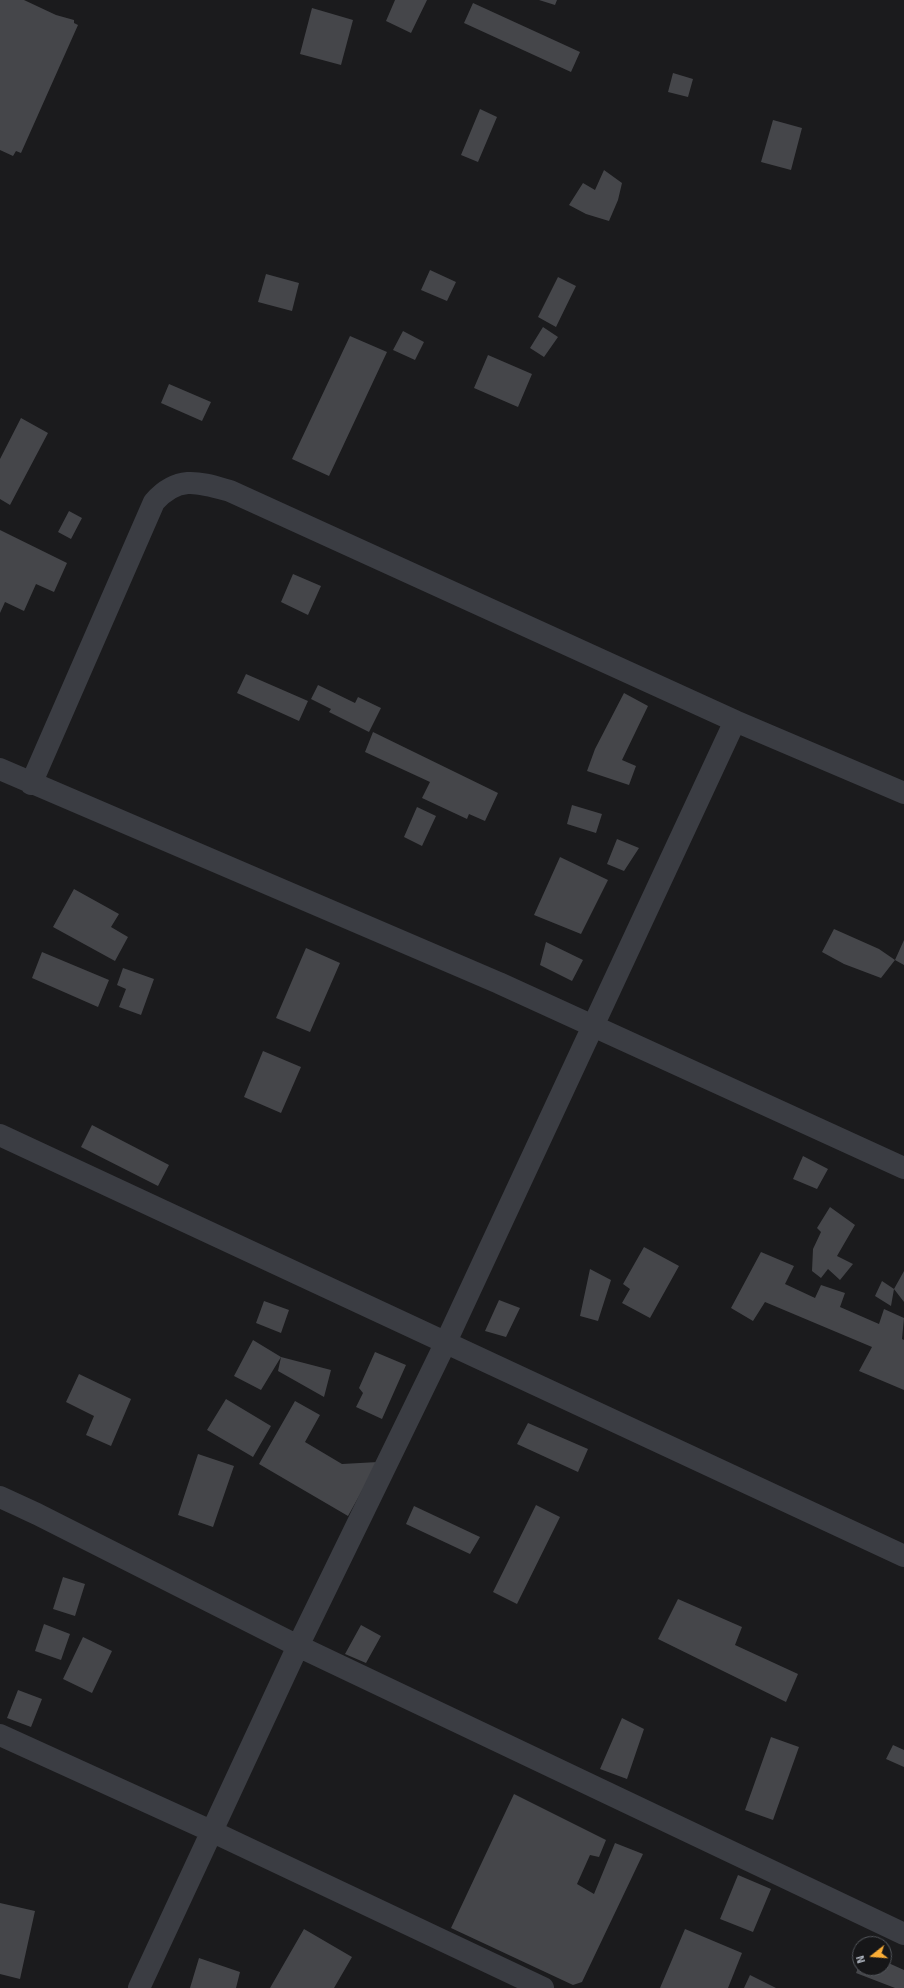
<!DOCTYPE html>
<style>
body{margin:0}
#map{position:relative;width:904px;height:1988px;overflow:hidden;background:#1b1b1d;font-family:Signika,sans-serif}
canvas{display:block}
.north{position:absolute;left:852px;top:1936px;width:40px;height:40px;box-sizing:border-box;background:#161618;border:1px solid #52555a;border-radius:50%;rotate:253deg;font-size:11px;font-weight:700;line-height:16px;text-align:center;color:#adb3bd}
.north::after{content:'';display:block;margin:auto;width:14px;height:18px;background:#faad36;clip-path:polygon(50% 0,100% 100%,50% 72%,0 100%)}
</style>
<div id="map">
<canvas width="904" height="1988"></canvas>
<div class="north">N</div>
</div>
<script>
const context = document.querySelector('canvas').getContext('2d');
context.lineJoin = 'round';
function fillPath(path, color) {
  context.fillStyle = color;
  context.fill(path, 'evenodd');
}
function stroke(path, color, width, dash) {
  context.strokeStyle = color;
  context.lineWidth = width;
  context.lineCap = dash ? 'butt' : 'round';
  context.setLineDash(dash || []);
  context.stroke(path);
}
const building = new Path2D(`
 M 0,0 L 24,0 L 56,15 L 74,20 L 74,23 L 78,25 L 21,153 L 16,151 L 13,156 L 0,150 Z
 M 395,0 L 427,0 L 411,33 L 386,21 Z
 M 539,0 L 557,0 L 555,5 Z
 M 473,3 L 580,52 L 571,72 L 464,23 Z
 M 312,8 L 353,20 L 341,65 L 300,54 Z
 M 673,73 L 693,79 L 688,97 L 668,92 Z
 M 480,109 L 497,117 L 478,162 L 461,155 Z
 M 773,120 L 802,128 L 791,170 L 761,162 Z
 M 604,170 L 622,183 L 618,200 L 609,221 L 586,214 L 569,205 L 583,183 L 595,190 Z
 M 430,270 L 456,282 L 447,301 L 421,290 Z
 M 266,274 L 299,283 L 292,311 L 258,302 Z
 M 558,277 L 576,286 L 556,327 L 538,317 Z
 M 543,327 L 558,337 L 544,357 L 530,348 Z
 M 403,331 L 424,342 L 415,360 L 393,350 Z
 M 350,336 L 387,352 L 329,476 L 292,459 Z
 M 488,355 L 532,374 L 518,407 L 474,388 Z
 M 169,384 L 211,402 L 202,421 L 161,403 Z
 M 21,418 L 48,433 L 10,505 L 0,499 L 0,459 Z
 M 69,511 L 82,518 L 71,539 L 58,532 Z
 M 0,530 L 67,563 L 54,592 L 36,584 L 24,611 L 5,602 L 0,613 Z
 M 293,574 L 321,586 L 308,615 L 281,602 Z
 M 246,674 L 308,701 L 299,721 L 237,693 Z
 M 318,685 L 355,703 L 358,697 L 381,708 L 369,732 L 329,712 L 331,709 L 311,699 Z
 M 624,693 L 648,706 L 622,760 L 636,766 L 629,785 L 587,771 L 595,749 Z
 M 373,732 L 498,793 L 485,821 L 469,814 L 467,819 L 422,798 L 430,782 L 365,752 Z
 M 572,805 L 602,814 L 596,833 L 567,824 Z
 M 417,807 L 436,816 L 422,846 L 404,837 Z
 M 617,839 L 639,848 L 624,871 L 607,864 Z
 M 560,857 L 608,880 L 581,934 L 534,915 Z
 M 74,889 L 119,914 L 111,927 L 128,937 L 115,961 L 53,927 Z
 M 834,929 L 879,949 L 895,960 L 904,940 L 904,965 L 895,960 L 881,978 L 844,964 L 822,952 Z
 M 546,942 L 583,960 L 572,981 L 540,965 Z
 M 306,948 L 340,963 L 310,1032 L 276,1018 Z
 M 42,952 L 109,980 L 98,1007 L 32,978 Z
 M 123,968 L 154,979 L 141,1015 L 119,1007 L 126,989 L 117,985 Z
 M 263,1051 L 301,1067 L 281,1113 L 244,1097 Z
 M 92,1125 L 169,1165 L 158,1186 L 81,1147 Z
 M 803,1156 L 828,1169 L 817,1189 L 793,1179 Z
 M 830,1207 L 855,1225 L 837,1256 L 853,1264 L 840,1280 L 828,1269 L 821,1278 L 812,1271 L 813,1249 L 821,1232 L 817,1228 Z
 M 644,1247 L 679,1266 L 650,1318 L 622,1303 L 630,1289 L 623,1284 Z
 M 761,1252 L 794,1266 L 785,1284 L 815,1298 L 821,1285 L 845,1293 L 840,1307 L 879,1324 L 884,1309 L 904,1318 L 902,1339 L 904,1340 L 904,1390 L 859,1371 L 872,1347 L 765,1302 L 753,1321 L 731,1308 Z
 M 590,1269 L 611,1280 L 598,1321 L 580,1316 Z
 M 904,1271 L 904,1302 L 894,1289 Z
 M 882,1281 L 894,1289 L 891,1306 L 875,1296 Z
 M 499,1300 L 520,1308 L 506,1337 L 485,1331 Z
 M 264,1301 L 289,1310 L 281,1333 L 256,1323 Z
 M 253,1340 L 281,1357 L 261,1390 L 234,1376 Z
 M 375,1352 L 406,1365 L 382,1419 L 356,1407 L 363,1393 L 359,1388 Z
 M 281,1357 L 331,1370 L 324,1397 L 278,1371 Z
 M 79,1374 L 131,1399 L 111,1446 L 86,1435 L 94,1416 L 66,1402 Z
 M 226,1399 L 271,1426 L 253,1457 L 207,1430 Z
 M 295,1401 L 320,1415 L 305,1442 L 342,1464 L 378,1462 L 348,1516 L 259,1464 Z
 M 528,1423 L 588,1449 L 578,1472 L 517,1444 Z
 M 198,1454 L 234,1466 L 213,1527 L 178,1515 Z
 M 536,1505 L 560,1517 L 517,1604 L 493,1592 Z
 M 414,1506 L 480,1537 L 470,1554 L 406,1524 Z
 M 63,1577 L 85,1584 L 75,1616 L 53,1609 Z
 M 678,1599 L 742,1627 L 735,1645 L 798,1674 L 786,1702 L 658,1639 Z
 M 44,1624 L 70,1634 L 61,1660 L 35,1651 Z
 M 361,1625 L 381,1636 L 366,1663 L 345,1654 Z
 M 83,1637 L 112,1651 L 92,1693 L 63,1679 Z
 M 18,1690 L 42,1699 L 31,1727 L 7,1718 Z
 M 622,1718 L 644,1729 L 627,1779 L 600,1769 Z
 M 771,1737 L 799,1747 L 773,1820 L 745,1810 Z
 M 893,1745 L 904,1750 L 904,1767 L 886,1759 Z
 M 514,1794 L 606,1840 L 599,1857 L 590,1855 L 577,1884 L 594,1894 L 615,1843 L 643,1854 L 582,1982 L 573,1985 L 451,1928 Z
 M 738,1875 L 771,1889 L 753,1932 L 720,1919 Z
 M 0,1903 L 35,1911 L 20,1979 L 0,1974 Z
 M 304,1929 L 352,1957 L 334,1988 L 270,1988 Z
 M 685,1929 L 742,1953 L 728,1988 L 660,1988 Z
 M 199,1958 L 240,1972 L 236,1988 L 190,1988 Z
 M 884,1961 L 904,1970 L 904,1988 L 895,1988 L 856,1973 L 860,1963 L 860,1968 L 884,1968 Z
 M 750,1975 L 776,1988 L 744,1988 Z`);
const street = new Path2D(`
 M 0,769 L 499,983 L 904,1168
 M 31,784 L 154,502 C 178,475 198,482 230,491 L 735,721 L 904,793
 M 0,1135 L 904,1556
 M 0,1497 L 37,1514 L 298,1646 L 904,1934
 M 0,1735 L 211,1831 L 543,1988
 M 139,1988 L 298,1646 L 445,1344 L 735,721`);
fillPath(building, '#45464a');
stroke(street, '#3b3d43', 22);
</script>
